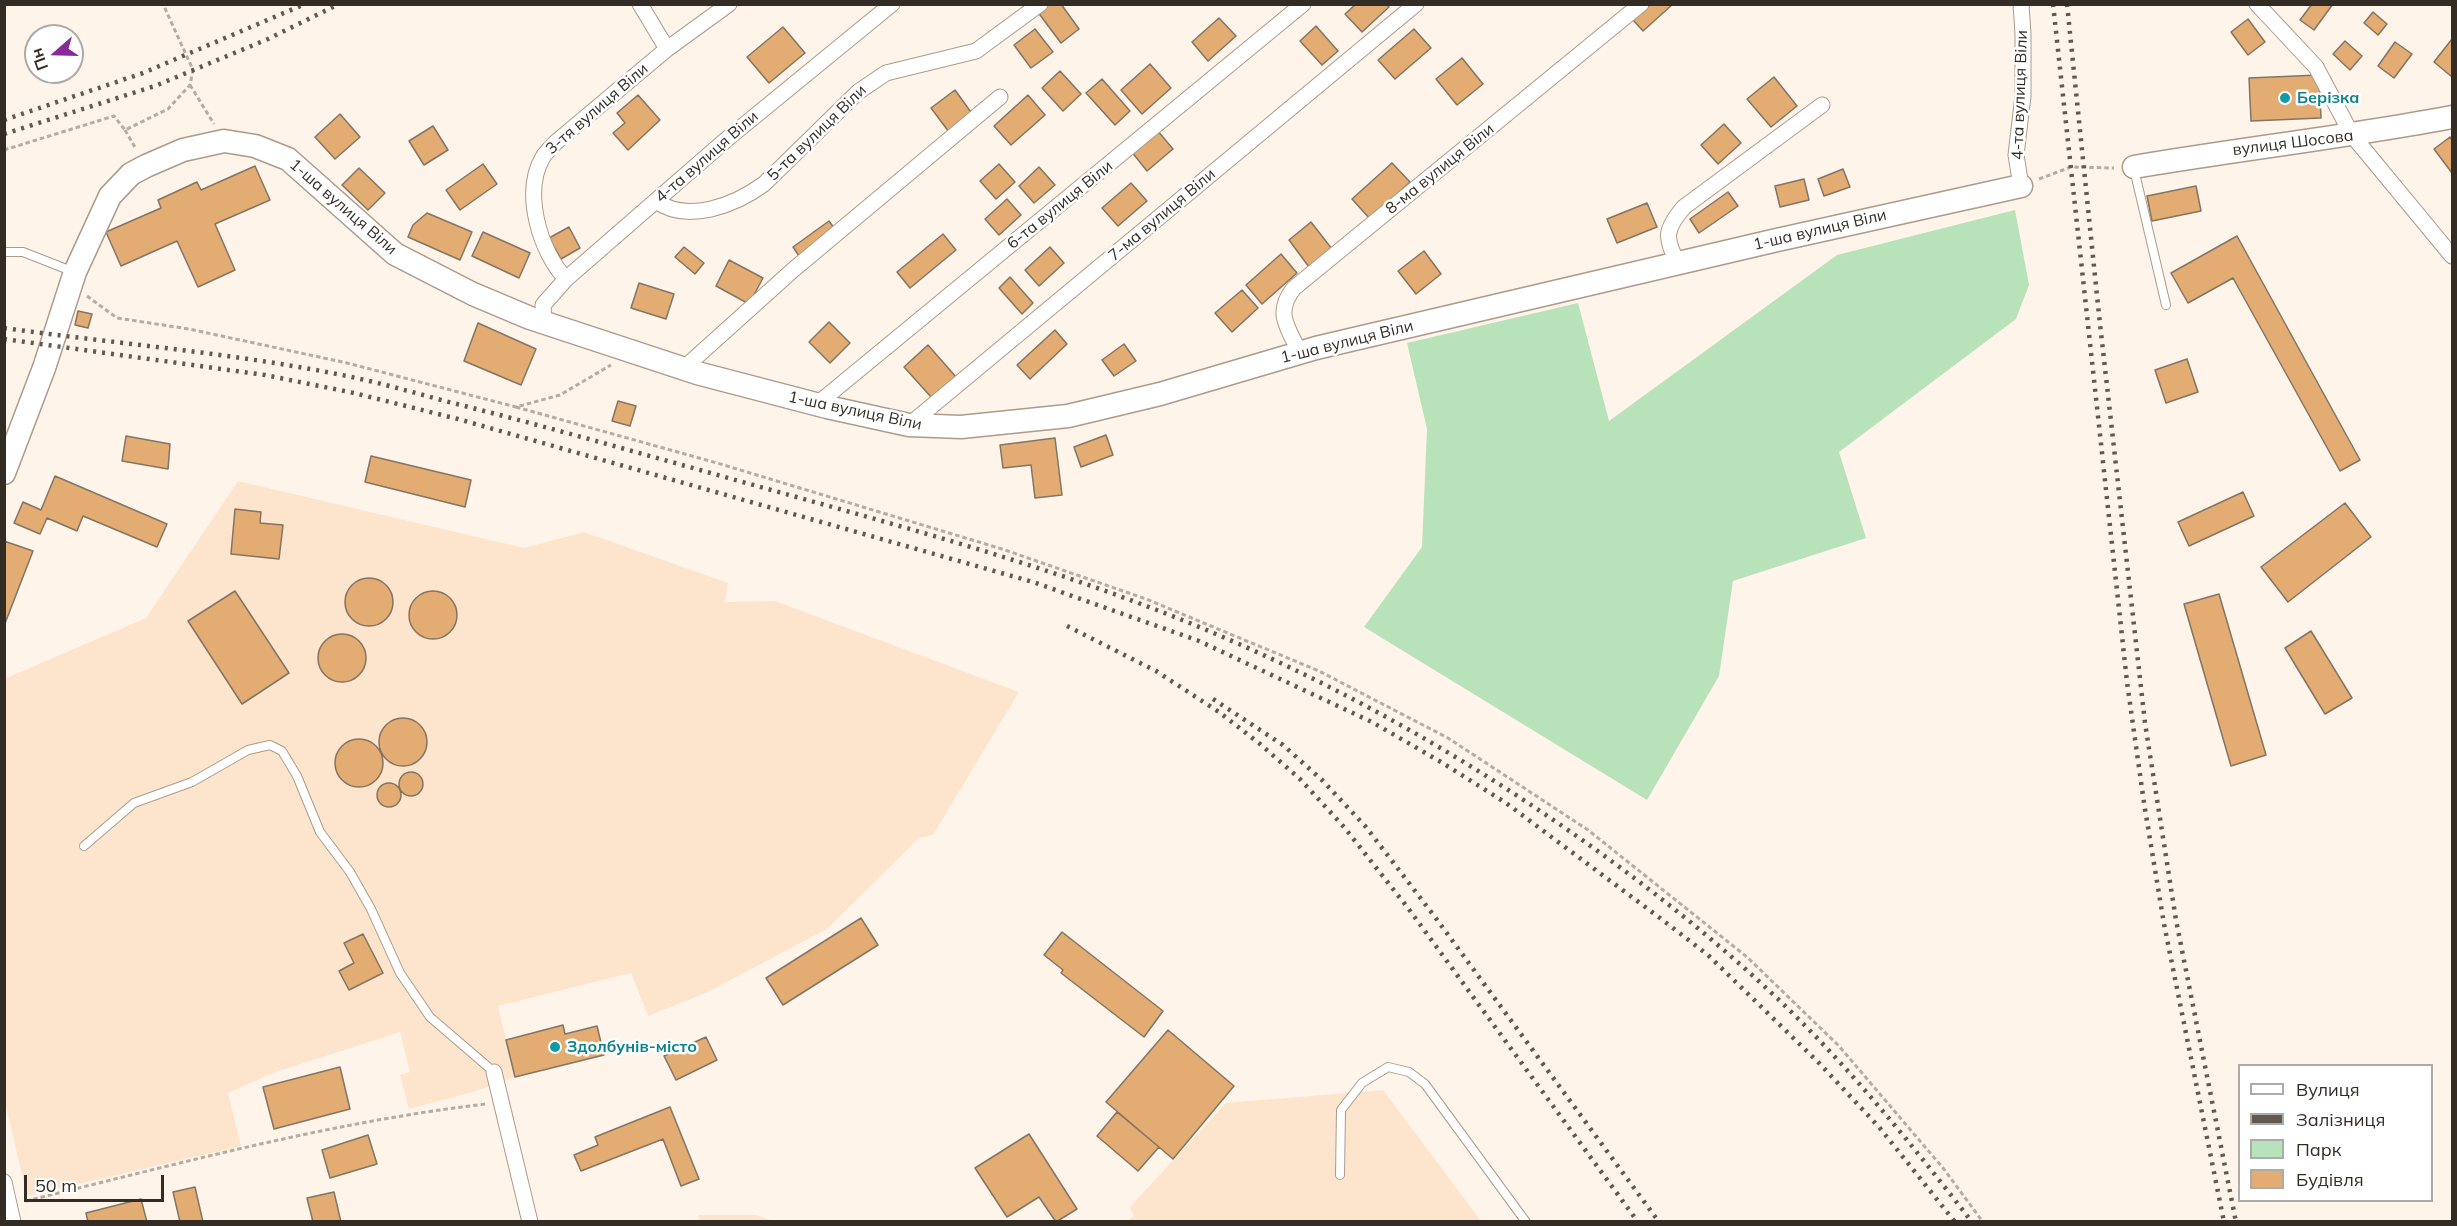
<!DOCTYPE html>
<meta charset="utf-8">
<style>
body{margin:0}
#map{position:relative;width:2457px;height:1226px;overflow:hidden;background:#fff4e9;font-family:Mulish,sans-serif}
canvas{display:block}
.frame{position:absolute;inset:0;border:6px solid #332c25;pointer-events:none}
.legend{position:absolute;left:2238px;top:1064px;width:195px;height:138px;box-sizing:border-box;background:#fff;border:2px solid #adaba8;margin:0;padding:8px 10px;list-style:none;font-size:18px;color:#332c25}
.legend li{display:flex;align-items:center;gap:12px;height:30px}
.legend b{width:30px;border:2px solid #adaba8}
.north{position:absolute;left:24px;top:24px;width:60px;height:60px;box-sizing:border-box;background:#fff;border:2px solid #adaba8;border-radius:50%;rotate:250deg;font-size:16px;font-weight:700;line-height:24px;text-align:center;color:#332c25}
.north::after{content:'';display:block;margin:auto;width:21px;height:27px;background:#852c98;clip-path:polygon(50% 0,100% 100%,50% 72%,0 100%)}
.scale{position:absolute;left:24px;top:1175px;width:140px;height:27px;box-sizing:border-box;border:3px solid #332c25;border-top:0;padding-left:8px;font-size:18px;line-height:21px;white-space:nowrap;color:#332c25;-webkit-text-stroke:4px #fff;paint-order:stroke}
</style>
<div id="map">
<canvas width="2457" height="1226"></canvas>
<div class="frame"></div>
<ul class="legend">
<li><b style="height:8px;background:#fff"></b>Вулиця</li>
<li><b style="height:8px;background:#615951"></b>Залізниця</li>
<li><b style="height:16px;background:#b8e2b9"></b>Парк</li>
<li><b style="height:16px;background:#e2ac73"></b>Будівля</li>
</ul>
<div class="north">Пн</div>
<div class="scale">50 m</div>
</div>
<script>
const context = document.querySelector('canvas').getContext('2d');
context.lineJoin = 'round';
function fillPath(path, color) {
  context.fillStyle = color;
  context.fill(path, 'evenodd');
}
function stroke(path, color, width, dash) {
  context.strokeStyle = color;
  context.lineWidth = width;
  context.lineCap = dash ? 'butt' : 'round';
  context.setLineDash(dash || []);
  context.stroke(path);
}
function write(font, color, halo, rows, align = 'center') {
  context.font = font + ' Mulish,sans-serif';
  context.lineWidth = 5;
  context.setLineDash([]);
  context.textBaseline = 'middle';
  context.strokeStyle = halo;
  context.fillStyle = color;
  for (const [text, x, y, turn = 0] of rows) {
    context.save();
    context.translate(x, y);
    context.rotate((+turn || 0) * Math.PI / 180);
    context.textAlign = isNaN(turn) ? turn : align;
    if (halo) context.strokeText(text, 0, 0);
    context.fillText(text, 0, 0);
    context.restore();
  }
}
const built = new Path2D(`
 M 238,481 L 524,548 L 584,532 L 728,583 L 725,602 L 775,601 L 1019,692 L 933,835 L 919,838 L 827,929 L 708,992 L 648,1016 L 631,973 L 498,1006 L 515,1077 L 473,1092 L 409,1109 L 400,1075 L 410,1072 L 400,1032 L 276,1072 L 228,1093 L 241,1146 L 27,1196 L 4,1098 L 4,679 L 146,618 Z
 M 1383,1090 L 1481,1221 L 1127,1222 L 1134,1216 L 1130,1207 L 1226,1103 Z
 M 698,1215 L 756,1215 L 773,1221 L 699,1221 Z`);
const green = new Path2D(`
 M 2015,210 L 2029,285 L 2016,319 L 1839,452 L 1866,538 L 1733,581 L 1719,676 L 1647,800 L 1364,627 L 1422,547 L 1427,429 L 1407,343 L 1578,303 L 1609,421 L 1837,255 Z`);
const building = new Path2D(`
 M 1046,4 L 1061,4 L 1079,29 L 1061,43 L 1037,11 Z
 M 1356,4 L 1387,4 L 1389,7 L 1362,32 L 1345,14 Z
 M 1651,4 L 1673,4 L 1643,31 L 1633,20 Z
 M 2312,4 L 2333,4 L 2314,30 L 2300,20 Z
 M 2373,12 L 2387,24 L 2378,35 L 2364,23 Z
 M 1219,18 L 1236,36 L 1208,61 L 1192,42 Z
 M 2248,19 L 2265,42 L 2248,55 L 2231,32 Z
 M 1316,26 L 1338,51 L 1322,65 L 1300,41 Z
 M 783,27 L 805,53 L 769,83 L 747,57 Z
 M 1035,29 L 1053,52 L 1031,68 L 1014,45 Z
 M 1414,29 L 1431,48 L 1395,79 L 1378,60 Z
 M 2452,39 L 2452,77 L 2434,62 Z
 M 2345,41 L 2362,56 L 2350,70 L 2333,54 Z
 M 2395,42 L 2412,54 L 2394,78 L 2378,66 Z
 M 1462,58 L 1483,84 L 1457,105 L 1436,79 Z
 M 1150,64 L 1171,88 L 1142,114 L 1121,90 Z
 M 1060,71 L 1081,94 L 1063,111 L 1042,88 Z
 M 2319,75 L 2321,118 L 2251,121 L 2249,78 Z
 M 1774,77 L 1797,106 L 1771,127 L 1747,99 Z
 M 1102,79 L 1130,111 L 1115,125 L 1086,93 Z
 M 955,90 L 973,115 L 949,132 L 931,108 Z
 M 638,95 L 660,120 L 628,150 L 613,133 L 625,123 L 617,113 Z
 M 1028,95 L 1045,115 L 1011,145 L 994,126 Z
 M 340,114 L 360,137 L 335,159 L 315,137 Z
 M 1724,124 L 1741,143 L 1718,164 L 1701,145 Z
 M 433,126 L 448,150 L 424,165 L 409,141 Z
 M 1157,130 L 1173,149 L 1147,171 L 1131,151 Z
 M 2450,137 L 2452,140 L 2452,173 L 2434,149 Z
 M 1392,163 L 1410,182 L 1370,219 L 1352,199 Z
 M 483,164 L 497,184 L 460,210 L 446,190 Z
 M 999,164 L 1015,182 L 996,199 L 980,181 Z
 M 255,166 L 270,200 L 215,224 L 235,270 L 198,287 L 177,241 L 121,266 L 106,232 L 161,208 L 158,200 L 197,182 L 201,190 Z
 M 1039,167 L 1055,185 L 1034,203 L 1019,186 Z
 M 359,168 L 385,193 L 368,210 L 342,185 Z
 M 1843,169 L 1850,187 L 1824,196 L 1818,179 Z
 M 1804,179 L 1809,200 L 1780,207 L 1775,186 Z
 M 1131,183 L 1147,201 L 1118,226 L 1102,208 Z
 M 2196,186 L 2201,211 L 2152,221 L 2147,196 Z
 M 1728,192 L 1738,206 L 1699,233 L 1690,219 Z
 M 1007,199 L 1021,215 L 999,235 L 985,219 Z
 M 1647,203 L 1657,227 L 1617,243 L 1607,219 Z
 M 427,213 L 472,232 L 460,260 L 408,237 L 413,225 Z
 M 829,221 L 837,232 L 801,259 L 793,247 Z
 M 1311,222 L 1332,249 L 1309,267 L 1289,240 Z
 M 569,227 L 580,248 L 561,259 L 549,238 Z
 M 483,232 L 530,253 L 519,278 L 472,256 Z
 M 943,234 L 956,250 L 910,288 L 897,272 Z
 M 2237,236 L 2360,460 L 2340,471 L 2233,278 L 2188,303 L 2171,273 Z
 M 684,247 L 704,263 L 695,274 L 675,257 Z
 M 1050,247 L 1064,263 L 1039,286 L 1025,270 Z
 M 1424,251 L 1441,274 L 1416,294 L 1398,271 Z
 M 1281,254 L 1297,273 L 1262,304 L 1246,285 Z
 M 729,260 L 763,278 L 749,304 L 716,286 Z
 M 1010,277 L 1033,303 L 1022,314 L 999,288 Z
 M 639,283 L 674,294 L 666,319 L 631,308 Z
 M 1242,290 L 1258,308 L 1232,332 L 1215,313 Z
 M 78,311 L 92,314 L 88,328 L 75,325 Z
 M 829,322 L 850,343 L 830,363 L 809,342 Z
 M 478,323 L 536,349 L 521,385 L 464,361 Z
 M 1055,330 L 1067,344 L 1030,379 L 1017,365 Z
 M 1124,344 L 1136,361 L 1114,376 L 1102,360 Z
 M 928,345 L 956,377 L 932,398 L 904,367 Z
 M 2187,359 L 2198,392 L 2166,403 L 2155,370 Z
 M 618,401 L 636,406 L 630,426 L 612,421 Z
 M 1106,435 L 1113,455 L 1081,467 L 1074,447 Z
 M 126,436 L 170,444 L 168,469 L 122,461 Z
 M 1055,438 L 1062,495 L 1035,498 L 1031,465 L 1003,468 L 1000,445 Z
 M 371,456 L 471,480 L 465,507 L 365,482 Z
 M 55,476 L 167,524 L 157,547 L 83,516 L 77,531 L 47,518 L 40,534 L 14,523 L 23,502 L 41,510 Z
 M 2243,492 L 2254,516 L 2189,546 L 2178,522 Z
 M 2345,503 L 2371,537 L 2288,602 L 2261,567 Z
 M 235,509 L 261,512 L 260,523 L 283,525 L 279,559 L 231,554 Z
 M 4,541 L 33,551 L 4,626 Z
 M345 602a24 24 0 1 1 48 0a24 24 0 1 1-48 0Z
 M 235,591 L 289,673 L 242,704 L 188,621 Z
 M409 615a24 24 0 1 1 48 0a24 24 0 1 1-48 0Z
 M 2219,594 L 2266,755 L 2231,766 L 2184,604 Z
 M 2311,631 L 2352,698 L 2325,714 L 2285,648 Z
 M318 658a24 24 0 1 1 48 0a24 24 0 1 1-48 0Z
 M379 742a24 24 0 1 1 48 0a24 24 0 1 1-48 0Z
 M335 763a24 24 0 1 1 48 0a24 24 0 1 1-48 0Z
 M399 784a12 12 0 1 1 24 0a12 12 0 1 1-24 0Z
 M377 795a12 12 0 1 1 24 0a12 12 0 1 1-24 0Z
 M 861,918 L 878,945 L 783,1005 L 766,978 Z
 M 1062,932 L 1163,1011 L 1144,1037 L 1061,973 L 1063,970 L 1044,955 Z
 M 363,934 L 383,973 L 349,990 L 339,971 L 354,963 L 344,943 Z
 M 563,1025 L 565,1034 L 597,1026 L 604,1055 L 515,1077 L 506,1040 Z
 M 1168,1030 L 1234,1086 L 1173,1159 L 1106,1102 Z
 M 706,1037 L 717,1060 L 676,1080 L 664,1056 Z
 M 340,1067 L 350,1109 L 274,1129 L 263,1087 Z
 M 670,1107 L 699,1179 L 681,1186 L 663,1139 L 581,1171 L 574,1155 L 598,1145 L 595,1137 Z
 M 1117,1112 L 1159,1147 L 1138,1171 L 1097,1136 Z
 M 1029,1134 L 1077,1209 L 1056,1222 L 1039,1197 L 1007,1217 L 975,1168 Z
 M 368,1135 L 377,1164 L 330,1178 L 322,1150 Z
 M 195,1187 L 203,1222 L 180,1222 L 173,1192 Z
 M 334,1192 L 341,1222 L 313,1222 L 307,1198 Z
 M 141,1199 L 147,1222 L 88,1222 L 86,1213 Z`);
const path = new Path2D(`
 M 190,85 L 214,124
 M 125,130 L 136,149
 M 4,150 L 114,116 L 125,130 L 168,109 L 190,85 L 193,70 L 163,4
 M 2039,179 L 2071,167 L 2114,168
 M 87,296 L 117,318 L 189,329 L 347,363 L 516,407 L 560,395 L 611,365
 M 516,407 L 717,463 L 1002,549 L 1146,599 L 1319,671 L 1448,738 L 1588,830 L 1747,957 L 1839,1046 L 1943,1168 L 1983,1222
 M 26,1201 C 178,1164 330,1122 486,1104`);
const service = new Path2D(`
 M 2134,169 L 2166,305
 M 4,252 L 23,252 L 74,272
 M 84,846 L 134,803 L 192,782 L 248,750 L 270,745 L 282,751 L 297,776 L 320,832 L 350,872 L 371,909 L 400,973 L 430,1017 L 494,1072
 M 1340,1175 L 1341,1110 L 1362,1083 L 1388,1067 L 1409,1072 L 1425,1084 L 1526,1222`);
const minor = new Path2D(`
 M 640,4 L 667,49
 M 2021,4 L 2023,34 L 2023,96 L 2016,155 L 2021,186
 M 2257,4 L 2316,67 L 2352,135 L 2452,256
 M 656,201 C 688,224 735,205 764,184 L 858,92 L 886,73 L 976,51 L 1040,4
 M 1678,263 C 1664,238 1665,229 1684,207 L 1822,105
 M 566,279 C 540,252 522,192 543,157 C 546,152 551,148 555,143 L 667,49 L 729,4
 M 544,323 L 543,305 L 566,279 L 727,139 L 892,4
 M 1300,353 C 1288,328 1274,313 1294,288 L 1641,4
 M 683,369 L 793,270 L 1000,97
 M 816,405 L 1303,4
 M 909,425 L 1416,4
 M 494,1072 L 530,1222
 M 4,1182 L 13,1222`);
const secondary = new Path2D(`
 M 2134,167 C 2240,149 2347,137 2452,117
 M 4,473 L 44,368 L 75,272 L 110,196 L 131,174 L 146,166 L 183,150 L 224,141 L 255,146 L 288,159 L 395,254 L 473,294 L 530,318 L 697,373 L 827,407 L 909,425 L 961,427 L 1068,416 L 1160,394 L 1316,348 L 1777,240 L 2021,186`);
const rail = new Path2D(`
 M 2053,4 L 2127,682 L 2144,803 L 2164,924 L 2224,1222
 M 2067,4 L 2099,315 L 2145,723 L 2176,920 L 2236,1222
 M 4,120 L 143,73 L 305,4
 M 4,134 L 155,86 L 268,39 L 339,4
 M 4,328 C 119,344 234,353 347,376 C 380,383 412,392 445,401 C 549,427 653,457 757,486 C 886,522 1016,557 1141,604 C 1309,667 1465,754 1610,860 C 1685,915 1757,975 1821,1042 C 1875,1099 1924,1160 1972,1222
 M 4,339 L 265,375 L 354,393 L 458,419 L 1033,582 L 1199,641 L 1372,722 L 1441,762 L 1506,803 L 1660,918 L 1708,955 L 1819,1063 L 1879,1127 L 1955,1222
 M 1067,626 L 1156,671 L 1219,712 L 1260,744 L 1300,779 L 1344,827 L 1408,908 L 1638,1222
 M 1213,699 L 1283,745 L 1323,781 L 1366,827 L 1435,917 L 1659,1222`);
const markers = [
 [2285,98,6,"#0f9aa8"],
 [555,1047,6,"#0f9aa8"]
];
const streetNames = [
 ["4-та вулиця Віли",2020,95,-88],
 ["3-тя вулиця Віли",597,109,-41],
 ["5-та вулиця Віли",817,133,-44],
 ["вулиця Шосова",2293,143,-7],
 ["4-та вулиця Віли",707,157,-41],
 ["8-ма вулиця Віли",1440,169,-39],
 ["6-та вулиця Віли",1060,205,-39],
 ["1-ша вулиця Віли",343,207,41],
 ["7-ма вулиця Віли",1162,215,-40],
 ["1-ша вулиця Віли",1820,230,-13],
 ["1-ша вулиця Віли",1347,342,-14],
 ["1-ша вулиця Віли",855,411,12]
];
const cultureNames = [
 ["Берізка",2297,98],
 ["Здолбунів-місто",567,1047]
];
fillPath(built, '#fde5cd');
fillPath(green, '#b8e2b9');
fillPath(building, '#e2ac73');
stroke(building, '#847464', 1.5);
stroke(service, '#ac9b8b', 10);
stroke(minor, '#ac9b8b', 17);
stroke(secondary, '#ac9b8b', 25);
stroke(path, '#b5aca2', 3, [4.5, 3]);
stroke(service, '#fff', 8);
stroke(minor, '#fff', 15);
stroke(secondary, '#fff', 22);
stroke(rail, '#615951', 4.5, [3, 6]);
for (const [x, y, r, color] of markers) {
  const dot = new Path2D();
  dot.arc(x, y, r, 0, 2 * Math.PI);
  context.fillStyle = color;
  context.fill(dot);
  stroke(dot, '#fff', 2);
}
write('16px', '#332c25', '#fff', streetNames);
write('bold 16px', '#0d838f', '#fff', cultureNames, 'left');
</script>
